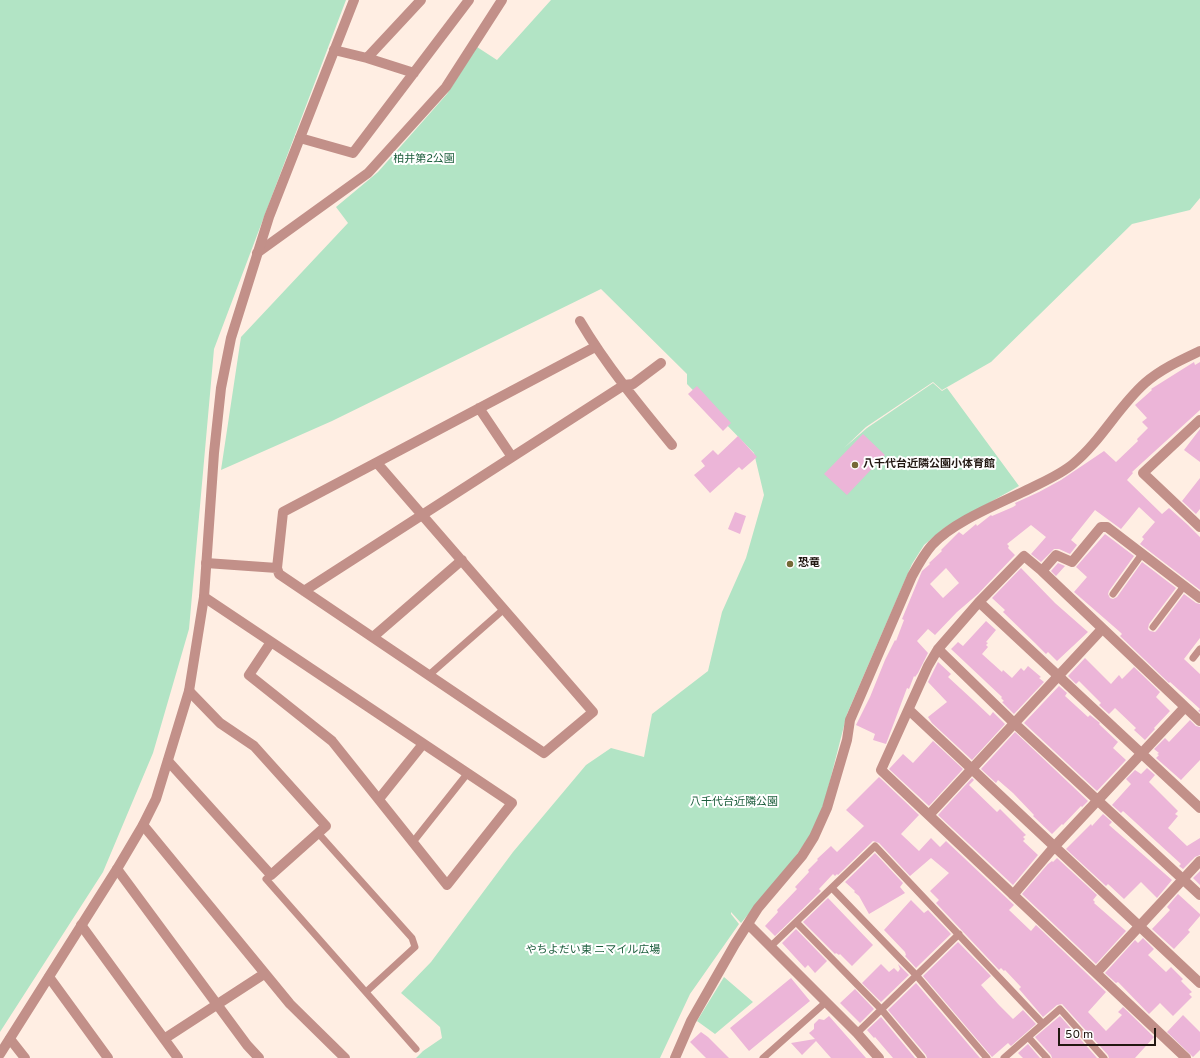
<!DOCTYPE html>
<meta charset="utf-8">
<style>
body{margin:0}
#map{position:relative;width:1200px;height:1058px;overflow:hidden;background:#ffeee3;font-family:Overpass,sans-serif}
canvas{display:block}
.scale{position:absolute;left:1058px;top:1028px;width:98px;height:18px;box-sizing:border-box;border:2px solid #221812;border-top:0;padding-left:5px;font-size:12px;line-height:14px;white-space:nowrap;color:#221812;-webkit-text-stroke:3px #fff;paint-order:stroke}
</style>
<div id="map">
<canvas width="1200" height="1058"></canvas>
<div class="scale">50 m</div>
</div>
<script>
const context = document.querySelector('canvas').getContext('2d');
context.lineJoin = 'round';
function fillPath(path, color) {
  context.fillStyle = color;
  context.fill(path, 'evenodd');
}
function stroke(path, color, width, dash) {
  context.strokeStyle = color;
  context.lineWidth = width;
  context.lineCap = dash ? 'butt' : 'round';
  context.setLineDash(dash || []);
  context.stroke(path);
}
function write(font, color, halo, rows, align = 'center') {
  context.font = font + ' Overpass,"Noto Sans JP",sans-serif';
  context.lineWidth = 4;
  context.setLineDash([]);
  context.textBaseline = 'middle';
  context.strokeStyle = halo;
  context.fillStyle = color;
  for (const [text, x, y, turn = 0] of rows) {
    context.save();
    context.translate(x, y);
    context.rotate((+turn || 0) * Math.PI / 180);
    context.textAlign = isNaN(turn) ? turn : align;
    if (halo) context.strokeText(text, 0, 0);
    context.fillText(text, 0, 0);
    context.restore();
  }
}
const green = new Path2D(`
 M 0,0 L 346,0 L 214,349 L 189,629 L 153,753 L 103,872 L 0,1032 Z
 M 551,0 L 1200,0 L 1200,198 L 1190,210 L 1132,224 L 991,362 L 942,390 L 933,382 L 866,427 L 844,448 L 867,428 L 933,383 L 942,391 L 947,388 L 1019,486 L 944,528 L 924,545 L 912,564 L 847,714 L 823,808 L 811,834 L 791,863 L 741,923 L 731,912 L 731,914 L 739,924 L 690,994 L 660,1058 L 416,1058 L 423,1051 L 442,1038 L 440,1027 L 401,993 L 431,962 L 513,852 L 586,765 L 611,748 L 644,757 L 652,714 L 708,671 L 722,612 L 746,558 L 764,495 L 754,453 L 687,384 L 687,374 L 601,289 L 332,421 L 221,470 L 241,337 L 348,223 L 336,207 L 378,172 L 447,94 L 477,47 L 497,60 Z
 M 724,977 L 753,1002 L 715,1034 L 697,1021 Z`);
const building = new Path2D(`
 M 1194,362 L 1195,365 L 1200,362 L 1200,410 L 1132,472 L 1133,473 L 1127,480 L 1162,514 L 1169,508 L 1188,525 L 1200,537 L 1200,590 L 1140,544 L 1144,539 L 1142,537 L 1155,522 L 1139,507 L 1121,529 L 1095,510 L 1071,540 L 1077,545 L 1070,554 L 1059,549 L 1054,549 L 1041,562 L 1031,554 L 1046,537 L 1031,525 L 1007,544 L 1009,546 L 1008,548 L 1015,555 L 978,594 L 957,612 L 935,635 L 928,629 L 917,641 L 928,653 L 918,673 L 915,677 L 914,676 L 909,689 L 907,688 L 886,744 L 873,740 L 875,734 L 856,725 L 870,697 L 885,660 L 895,640 L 896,641 L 904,620 L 902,619 L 922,571 L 930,564 L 929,563 L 942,551 L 941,550 L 959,532 L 963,535 L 976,524 L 977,526 L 991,515 L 992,516 L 1013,507 L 1016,505 L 1015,503 L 1039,492 L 1061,480 L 1104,451 L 1116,462 L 1138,441 L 1137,439 L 1148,428 L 1142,422 L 1147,418 L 1135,405 L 1152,390 L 1151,389 ZM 946,568 L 959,583 L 943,598 L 930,584 Z
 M 697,386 L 731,423 L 723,431 L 688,394 Z
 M 1200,429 L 1200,462 L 1184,450 Z
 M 863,434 L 885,455 L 847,495 L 824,474 Z
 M 738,436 L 757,457 L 742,470 L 739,467 L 710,493 L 694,475 L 705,466 L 701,461 L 713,450 L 718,455 Z
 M 1200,478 L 1200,509 L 1196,514 L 1182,501 Z
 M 735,512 L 746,516 L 740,534 L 728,529 Z
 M 1105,534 L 1134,556 L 1109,591 L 1108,594 L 1110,598 L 1113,599 L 1117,597 L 1142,562 L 1176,588 L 1149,624 L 1148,629 L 1150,631 L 1155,632 L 1157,630 L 1184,594 L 1196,603 L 1200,604 L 1200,638 L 1184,659 L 1200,674 L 1200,712 L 1198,711 L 1200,709 L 1170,682 L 1169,683 L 1120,636 L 1122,634 L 1120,632 L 1074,592 L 1087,577 L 1076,567 Z
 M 1058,563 L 1065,566 L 1056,576 L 1051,571 Z
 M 1021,568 L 1055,603 L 1088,632 L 1057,661 L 1048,652 L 1046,654 L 1035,643 L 1003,612 L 1005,610 L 992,598 Z
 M 986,621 L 996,630 L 986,642 L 988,643 L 986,645 L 988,647 L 982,654 L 1002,672 L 1003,670 L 1012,678 L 1021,668 L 1024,671 L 1028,666 L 1041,677 L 1039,678 L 1044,682 L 1014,714 L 1002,702 L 1004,701 L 1001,698 L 1002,697 L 951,649 L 958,642 L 963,646 Z
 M 1085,658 L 1111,684 L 1119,675 L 1122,679 L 1134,667 L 1160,692 L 1156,697 L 1170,711 L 1154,728 L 1155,729 L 1145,740 L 1134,730 L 1136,728 L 1115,708 L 1109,714 L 1099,705 L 1101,703 L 1079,681 L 1076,684 L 1068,676 Z
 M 938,662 L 951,674 L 948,677 L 973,700 L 990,716 L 993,712 L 1005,724 L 972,760 L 932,723 L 928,717 L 947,702 L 928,682 Z
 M 1059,686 L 1067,693 L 1065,696 L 1088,717 L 1090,715 L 1100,723 L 1099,724 L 1101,726 L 1118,742 L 1113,748 L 1126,760 L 1097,791 L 1024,723 Z
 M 1190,720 L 1196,726 L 1200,727 L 1200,760 L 1181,780 L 1156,758 L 1159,755 L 1157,754 L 1159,753 L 1154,749 L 1165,738 L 1169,742 Z
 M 1015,732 L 1088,801 L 1082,807 L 1081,806 L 1063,825 L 1062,824 L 1052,834 L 1033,816 L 1034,815 L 1013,793 L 998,780 L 996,783 L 981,769 Z
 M 933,741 L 963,769 L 929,806 L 889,769 L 903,754 L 913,763 Z
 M 1147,768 L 1155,775 L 1149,782 L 1178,811 L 1175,814 L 1178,816 L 1168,828 L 1187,846 L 1200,838 L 1200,855 L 1195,857 L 1183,869 L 1179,866 L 1181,864 L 1123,811 L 1121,813 L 1112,805 L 1131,784 L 1126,779 L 1135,770 L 1141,774 Z
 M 879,777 L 919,815 L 901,834 L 919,851 L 931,838 L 940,847 L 946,841 L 1014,905 L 1009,910 L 1031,931 L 1036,925 L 1106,992 L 1088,1012 L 1106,1031 L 1122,1015 L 1118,1012 L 1123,1007 L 1154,1037 L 1135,1058 L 1109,1058 L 1108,1055 L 1062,1004 L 1057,1005 L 1043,1017 L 1019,989 L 1021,987 L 1005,970 L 1004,971 L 1001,968 L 999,970 L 936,903 L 939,900 L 930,891 L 949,873 L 931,858 L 910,876 L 879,843 L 873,841 L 838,875 L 837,874 L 835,876 L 833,874 L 819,889 L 821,891 L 775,936 L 765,926 L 778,912 L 777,910 L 797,889 L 795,887 L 809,872 L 808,870 L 818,860 L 817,859 L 831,846 L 837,852 L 864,826 L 846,810 Z
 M 972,778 L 974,780 L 969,785 L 997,812 L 1000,809 L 1026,835 L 1023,837 L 1025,839 L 1023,841 L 1038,855 L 1013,885 L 938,815 Z
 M 1103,814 L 1112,822 L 1109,825 L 1172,880 L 1157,898 L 1141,882 L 1124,899 L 1108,884 L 1106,886 L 1066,849 L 1091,824 L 1092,826 Z
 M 875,853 L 903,883 L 900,887 L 905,893 L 869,914 L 859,896 L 854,892 L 855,891 L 845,882 Z
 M 1057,858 L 1097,895 L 1093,900 L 1095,902 L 1094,903 L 1126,931 L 1096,964 L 1022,894 L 1048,864 L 1052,861 L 1053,862 Z
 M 1200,871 L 1200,885 L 1193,878 Z
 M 1178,894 L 1200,914 L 1200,916 L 1188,930 L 1190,932 L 1174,949 L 1152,929 L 1170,910 L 1167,907 Z
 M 828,898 L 873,945 L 852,966 L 840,954 L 839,955 L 836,953 L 835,954 L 803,922 Z
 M 911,900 L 924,913 L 928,910 L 951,934 L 916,968 L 905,956 L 906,955 L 905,952 L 884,930 Z
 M 796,929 L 827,961 L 815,973 L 808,965 L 805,968 L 782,943 Z
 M 1143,938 L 1154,949 L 1148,955 L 1166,972 L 1171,967 L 1183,979 L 1181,981 L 1192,992 L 1189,994 L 1192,997 L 1173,1016 L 1160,1003 L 1149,1014 L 1118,982 L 1116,983 L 1105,973 L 1135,940 L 1138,943 Z
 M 958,942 L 991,976 L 981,985 L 998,1004 L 1013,1019 L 1023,1010 L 1036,1024 L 1011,1046 L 1008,1043 L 992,1057 L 923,976 Z
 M 881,964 L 889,972 L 894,968 L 898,972 L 900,969 L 898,964 L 909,975 L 881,1002 L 862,983 Z
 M 791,978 L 810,1001 L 749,1051 L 730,1028 Z
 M 916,983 L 980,1058 L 927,1058 L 926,1055 L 888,1010 Z
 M 855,989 L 874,1009 L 860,1023 L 840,1003 Z
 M 1183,1015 L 1200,1032 L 1200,1050 L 1193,1057 L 1167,1032 Z
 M 829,1016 L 866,1058 L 831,1058 L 816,1041 L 802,1055 L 791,1043 L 815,1039 L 809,1033 L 814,1029 L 814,1024 L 819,1019 L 824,1020 Z
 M 1060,1016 L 1097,1058 L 1052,1058 L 1051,1055 L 1035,1037 Z
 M 881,1017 L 915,1058 L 893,1058 L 875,1037 L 874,1038 L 867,1030 Z
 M 701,1032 L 708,1037 L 729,1058 L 706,1058 L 690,1042 Z
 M 1028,1044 L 1040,1058 L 1023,1058 L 1018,1053 Z`);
const service = new Path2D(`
 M 1113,594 L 1142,554
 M 1153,627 L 1184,586
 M 1193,658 L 1200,649
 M 429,675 L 504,609
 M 318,833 L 412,938 L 415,947 L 366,992
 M 413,842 L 467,774
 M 271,875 L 266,879 L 416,1049
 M 832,888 L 916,975 L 987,1058
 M 796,922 L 881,1009 L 922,1058
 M 770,947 L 875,846 L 1043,1024
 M 857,1033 L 959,934
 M 1028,1037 L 1047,1058
 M 763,1058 L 826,1002
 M 1004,1058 L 1060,1009 L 1104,1058`);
const minor = new Path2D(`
 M 334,50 L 367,58
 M 414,73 L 367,58 L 421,0
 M 300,138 L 353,153 L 469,0
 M 257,253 L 368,173 L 446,87 L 502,0
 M 580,321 C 606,365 639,405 672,445
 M 479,408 L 512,457
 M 1200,420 L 1143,473 L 1200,527
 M 377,463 L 593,712 L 544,753 L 279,574 L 277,568 L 283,512 L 595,347
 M 206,563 L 277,568
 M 1042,571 L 1200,721
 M 304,591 L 624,385 L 633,384 L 661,363
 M 204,597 L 512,803 L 447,885 L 332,741 L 249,675 L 271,642
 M 979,602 L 1200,808
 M 373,637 L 462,560
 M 938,649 L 1014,723 L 1200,895
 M 909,710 L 1200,983
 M 168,761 L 271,875 L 326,826 L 254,746 L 220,723 L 189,691
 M 379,799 L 423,744
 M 929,815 L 1102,629
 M 143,825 L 290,1004 L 345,1058
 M 117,869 L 247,1045 L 259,1058
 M 1013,895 L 1054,847 L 1185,707
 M 748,924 L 857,1033 L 879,1058
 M 81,925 L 178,1058
 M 1096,973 L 1200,861
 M 49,977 L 108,1058
 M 10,1039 L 25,1058
 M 164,1039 L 264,974
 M 675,1058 L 691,1021 L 735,944 L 758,908 L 802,856 L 814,837 L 827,808 L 847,740 L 850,720 L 912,576 C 918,565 924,554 932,545 C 954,521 1001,503 1031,488 C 1045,481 1061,474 1073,464 C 1101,441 1118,407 1145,383 C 1161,369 1181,360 1200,351
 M 1186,1058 L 881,770 L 928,666 L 938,649 L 979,602 L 1024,556 L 1042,571 L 1056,555 L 1072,562 L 1101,527 L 1107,527 L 1200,598`);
const tertiary = new Path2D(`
 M 0,1054 L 117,869 L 143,825 L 156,799 L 189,691 L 204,597 L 214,453 L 221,388 L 231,338 L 269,217 L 354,0`);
const markers = [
 [855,465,4,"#756936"],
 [790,564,4,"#756936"]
];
const parkNames = [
 ["柏井第2公園",424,160],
 ["八千代台近隣公園",734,803],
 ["やちよだい東 ニマイル広場",593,951]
];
const poiNames = [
 ["八千代台近隣公園小体育館",863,465],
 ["恐竜",798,564]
];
fillPath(green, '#b2e4c5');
fillPath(building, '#ecb5d8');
stroke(service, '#c29089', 7);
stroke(minor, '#c29089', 10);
stroke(tertiary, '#c29089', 10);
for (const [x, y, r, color] of markers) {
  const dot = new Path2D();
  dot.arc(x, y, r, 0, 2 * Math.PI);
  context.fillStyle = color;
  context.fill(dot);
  stroke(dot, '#fff', 1.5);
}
write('11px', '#1e5f3e', '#fff', parkNames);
write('bold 11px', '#221812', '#fff', poiNames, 'left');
</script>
